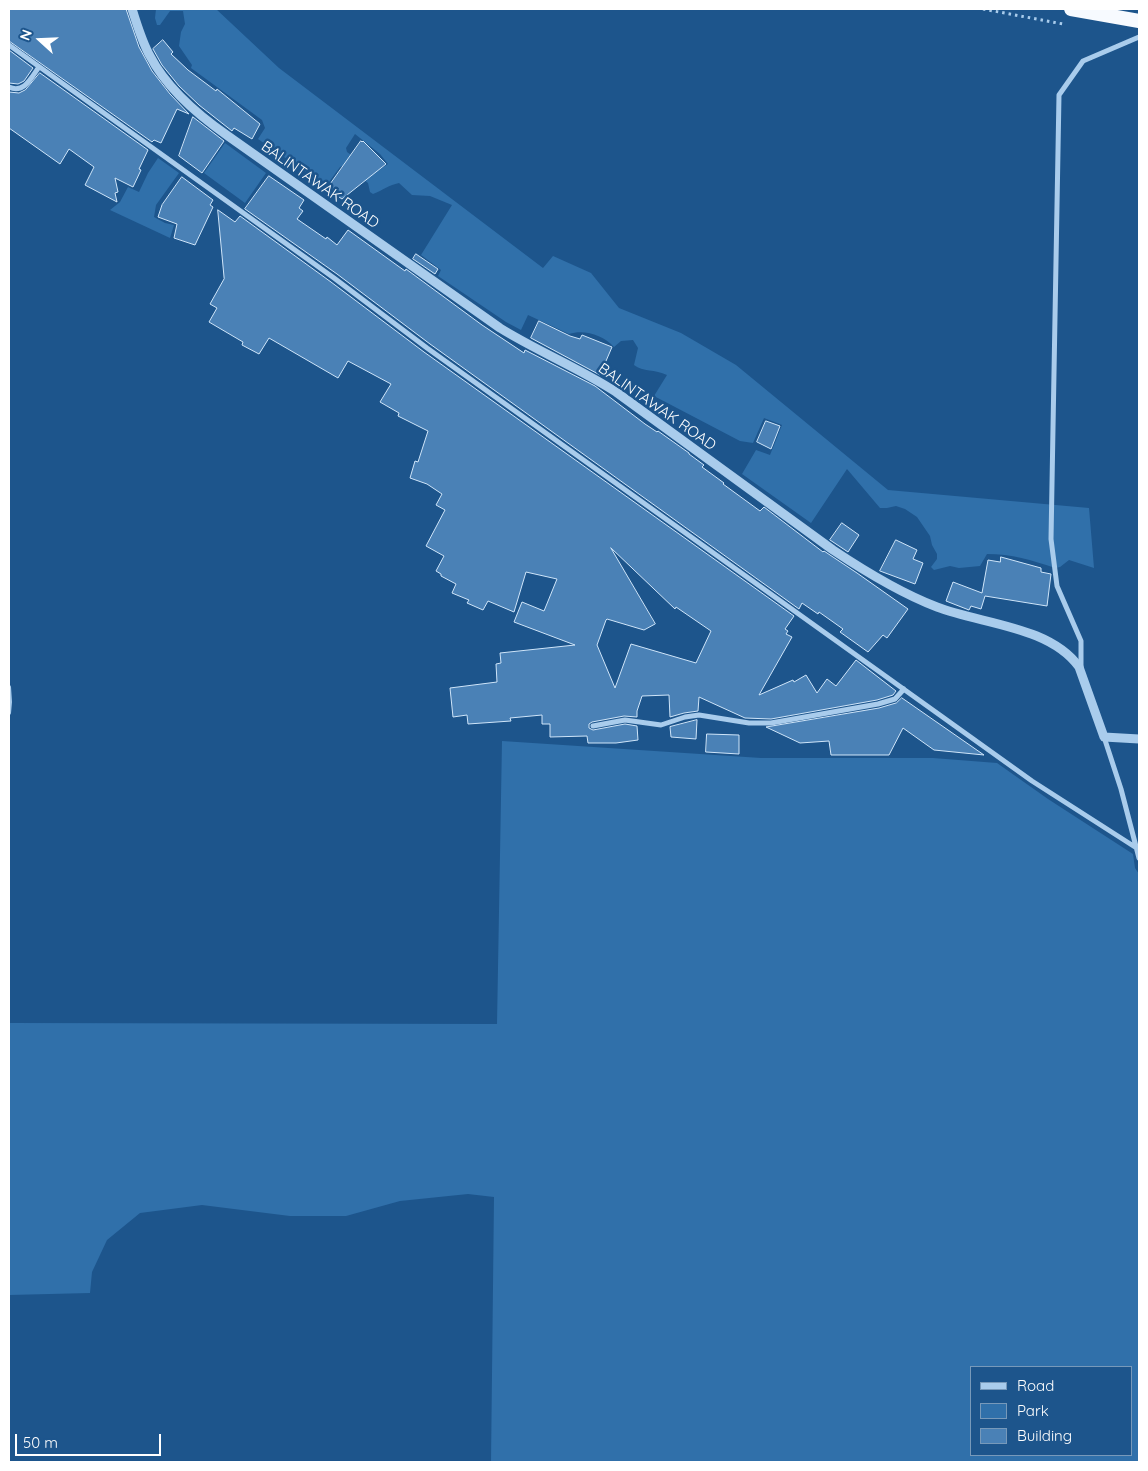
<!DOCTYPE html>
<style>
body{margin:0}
#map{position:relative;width:1148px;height:1471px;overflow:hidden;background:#1d558c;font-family:Quicksand,sans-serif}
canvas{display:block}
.frame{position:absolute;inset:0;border:10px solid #fff;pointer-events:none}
.legend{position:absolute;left:970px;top:1366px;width:162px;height:90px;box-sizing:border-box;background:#1d558c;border:1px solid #7799ba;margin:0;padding:6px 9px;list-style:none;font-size:15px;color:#fff}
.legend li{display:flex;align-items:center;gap:10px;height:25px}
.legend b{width:25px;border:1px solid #7799ba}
.north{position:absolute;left:15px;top:15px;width:50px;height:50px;-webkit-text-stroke:4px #1d558c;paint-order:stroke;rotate:290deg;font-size:14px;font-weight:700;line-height:20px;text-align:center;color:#fff}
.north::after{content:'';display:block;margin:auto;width:18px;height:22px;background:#fff;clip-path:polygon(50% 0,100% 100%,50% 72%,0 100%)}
.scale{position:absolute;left:15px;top:1434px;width:146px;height:22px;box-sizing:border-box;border:2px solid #fff;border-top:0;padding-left:6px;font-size:15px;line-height:18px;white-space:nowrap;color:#fff;-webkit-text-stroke:4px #1d558c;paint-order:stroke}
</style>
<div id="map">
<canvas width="1148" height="1471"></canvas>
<div class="frame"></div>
<ul class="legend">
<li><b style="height:6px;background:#a9ccec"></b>Road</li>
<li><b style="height:14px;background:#3070aa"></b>Park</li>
<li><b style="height:14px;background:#4a81b6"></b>Building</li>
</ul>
<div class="north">N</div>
<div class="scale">50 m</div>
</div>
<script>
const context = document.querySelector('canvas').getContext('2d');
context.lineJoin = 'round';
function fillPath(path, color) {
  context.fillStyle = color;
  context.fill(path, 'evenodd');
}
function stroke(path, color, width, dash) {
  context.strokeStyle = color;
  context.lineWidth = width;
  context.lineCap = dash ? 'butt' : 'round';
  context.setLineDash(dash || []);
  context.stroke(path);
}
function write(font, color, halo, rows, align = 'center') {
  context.font = font + ' Quicksand,sans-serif';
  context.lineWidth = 5;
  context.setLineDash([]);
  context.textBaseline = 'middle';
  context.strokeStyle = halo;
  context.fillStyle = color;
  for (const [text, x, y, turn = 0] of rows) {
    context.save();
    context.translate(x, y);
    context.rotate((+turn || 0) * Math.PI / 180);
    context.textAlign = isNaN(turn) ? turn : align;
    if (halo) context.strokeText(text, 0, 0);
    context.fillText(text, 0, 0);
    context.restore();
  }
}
const green = new Path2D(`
 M 156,9 L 216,9 L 279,68 L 543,268 L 553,256 L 591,273 L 619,308 L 681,333 L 736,365 L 888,490 L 1089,508 L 1094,568 L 1069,560 L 1060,567 L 1055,568 C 1031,560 1012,554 987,554 L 980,566 L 959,568 L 950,566 L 934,570 L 931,567 L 937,559 L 937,554 L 932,545 L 930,536 L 917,517 L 905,509 L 896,506 L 887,508 L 880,508 L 847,469 L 811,523 L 742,474 L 756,450 L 770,455 L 782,425 L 764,418 L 753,443 L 740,441 L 654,396 L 667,375 C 655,369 643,372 634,365 L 638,348 L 633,340 L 621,341 L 614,347 C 603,335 584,329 569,334 L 528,315 L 521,330 L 506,322 L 438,276 L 441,270 L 421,255 L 452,205 L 430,196 L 412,195 L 399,183 C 389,185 383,190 373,194 L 370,192 L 368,183 L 345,165 L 340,167 L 326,186 L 258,139 L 265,128 L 262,120 L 191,68 L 192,65 L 179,46 L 181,32 L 185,24 L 183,11 L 170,11 L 160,25 L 157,25 L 155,18 ZM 355,134 L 380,154 L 388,164 L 371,175 L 354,157 L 347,152 L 346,148 Z
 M 225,143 L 266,173 L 245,203 L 204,173 Z
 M 158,158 L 179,173 L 156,205 L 154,217 L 165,223 L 174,225 L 170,238 L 110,210 L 120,202 L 128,187 L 139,192 L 148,173 Z
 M 502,741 L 761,758 L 933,758 L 997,763 L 1048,799 L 1133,854 L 1135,868 L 1139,874 L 1139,1462 L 491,1462 L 494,1197 L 468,1194 L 400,1201 L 346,1216 L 290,1216 L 202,1205 L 140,1213 L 107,1240 L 92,1272 L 90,1293 L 9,1295 L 9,1023 L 497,1024 ZM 972,1367 L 1132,1367 L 1132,1455 L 972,1455 Z`);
const building = new Path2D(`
 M 9,9 L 126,9 L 139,47 L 152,71 L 170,94 L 189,114 L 177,109 L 161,143 L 154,140 L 152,142 L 9,41 Z
 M 163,40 L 173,52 L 171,54 L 188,70 L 216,91 L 217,89 L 260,124 L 252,139 L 234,128 L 232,131 L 199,105 L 179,86 L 162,65 L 153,49 Z
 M 9,50 L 33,68 L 24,81 L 18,84 L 9,83 Z
 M 40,73 L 148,150 L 139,169 L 141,170 L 133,187 L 115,178 L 118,192 L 115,193 L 117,202 L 85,185 L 94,167 L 69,149 L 60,164 L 9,128 L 9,92 L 19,93 L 25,90 Z
 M 193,117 L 224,141 L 202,173 L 179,156 Z
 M 361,141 L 362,142 L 363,141 L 386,164 L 342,199 L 327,189 Z
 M 269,176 L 304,200 L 299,208 L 303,211 L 297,219 L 326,239 L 327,237 L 337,245 L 348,230 L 405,271 L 406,269 L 482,325 L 524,353 L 525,350 L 595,386 L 645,424 L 657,432 L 658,431 L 689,453 L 689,454 L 704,465 L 702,467 L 724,483 L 723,484 L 760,511 L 764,507 L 823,552 L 824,551 L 857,573 L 908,609 L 887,638 L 883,635 L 868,652 L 840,632 L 843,629 L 819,612 L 818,614 L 802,603 L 799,609 L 430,344 L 337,274 L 245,209 Z
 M 182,177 L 213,200 L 210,205 L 213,207 L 195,245 L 174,238 L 177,224 L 158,217 L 162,205 Z
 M 218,210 L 235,222 L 240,216 L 331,282 L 424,352 L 794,616 L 785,629 L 788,631 L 786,634 L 792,637 L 759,695 L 793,680 L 794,682 L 806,675 L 817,693 L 827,679 L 836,686 L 856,660 L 896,691 L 893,695 L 877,700 L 771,719 L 745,718 L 699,697 L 698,711 L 684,713 L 670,717 L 669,695 L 642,696 L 637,711 L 637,717 L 624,716 L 592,722 L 589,724 L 589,728 L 593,730 L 625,724 L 637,726 L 638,740 L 616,743 L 588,743 L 587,736 L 550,737 L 550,724 L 542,724 L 542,715 L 510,718 L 511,721 L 468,724 L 467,715 L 453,717 L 450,688 L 497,682 L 496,664 L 501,663 L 500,653 L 575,645 L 514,622 L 522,602 L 544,611 L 557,579 L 526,572 L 514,612 L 488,601 L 483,610 L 467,603 L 469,600 L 452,593 L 456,584 L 441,576 L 441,574 L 436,571 L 444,556 L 426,546 L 445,510 L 436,505 L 442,494 L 427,484 L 410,478 L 415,461 L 418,462 L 428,431 L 398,416 L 399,413 L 380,402 L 391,384 L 348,361 L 338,378 L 269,338 L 259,354 L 242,345 L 243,342 L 209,322 L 217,308 L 210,304 L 224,279 ZM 611,548 L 675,609 L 676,607 L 711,631 L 696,663 L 631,644 L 615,688 L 597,645 L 606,620 L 607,619 L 644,630 L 655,624 Z
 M 416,254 L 438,269 L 435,274 L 413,259 Z
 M 539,321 L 570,336 L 580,339 L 582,335 L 612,347 L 600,375 L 531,338 Z
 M 766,421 L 780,426 L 771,449 L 757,442 Z
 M 842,523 L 859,535 L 848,552 L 830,540 Z
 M 896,540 L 917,550 L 913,559 L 923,563 L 915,584 L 880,571 Z
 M 1001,557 L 1041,568 L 1041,572 L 1051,574 L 1047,606 L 985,596 L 981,609 L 971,606 L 969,610 L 946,601 L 953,582 L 982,593 L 988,560 L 1000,562 Z
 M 902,698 L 984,755 L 934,750 L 903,728 L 889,755 L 831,755 L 829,741 L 800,743 L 766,727 L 879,708 L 896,703 Z
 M 697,720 L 696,739 L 671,737 L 670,727 Z
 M 707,734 L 739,735 L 739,754 L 706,752 Z`);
const path = new Path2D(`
 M 983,9 L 1063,24`);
const service = new Path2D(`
 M 9,687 L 10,702 L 9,713`);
const minor = new Path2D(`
 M 9,45 L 334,278 L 427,348 L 1032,781 L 1135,847
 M 9,87 C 24,94 31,78 39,67
 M 1081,669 L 1081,641 L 1057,586 L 1051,539 L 1059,95 L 1083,61 L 1139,37
 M 593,726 L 625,720 L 661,725 L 685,717 L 699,715 L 749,723 L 771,723 L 878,704 L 895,699 L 904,689
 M 1104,737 L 1121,789 L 1139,858`);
const tertiary = new Path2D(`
 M 132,9 C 137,24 142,42 150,56 C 167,89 198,115 228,136 L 500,328 C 537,351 579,368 616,392 L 833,550 C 866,572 900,593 937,607 C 981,624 1050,626 1079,667 L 1104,737 L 1139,739`);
const trunk = new Path2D(`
 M 1071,9 L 1139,21`);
const streetNames = [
 ["BALINTAWAK ROAD",320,185,35],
 ["BALINTAWAK ROAD",657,407,35]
];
fillPath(green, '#3070aa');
fillPath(building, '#4a81b6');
stroke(building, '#cfe5f9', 1);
stroke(path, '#a9ccec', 3, [2.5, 4]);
stroke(service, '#a9ccec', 4);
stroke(minor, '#a9ccec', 5);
stroke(tertiary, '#a9ccec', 9);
stroke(trunk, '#f7faff', 14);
write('15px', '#fff', '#1d558c', streetNames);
</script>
